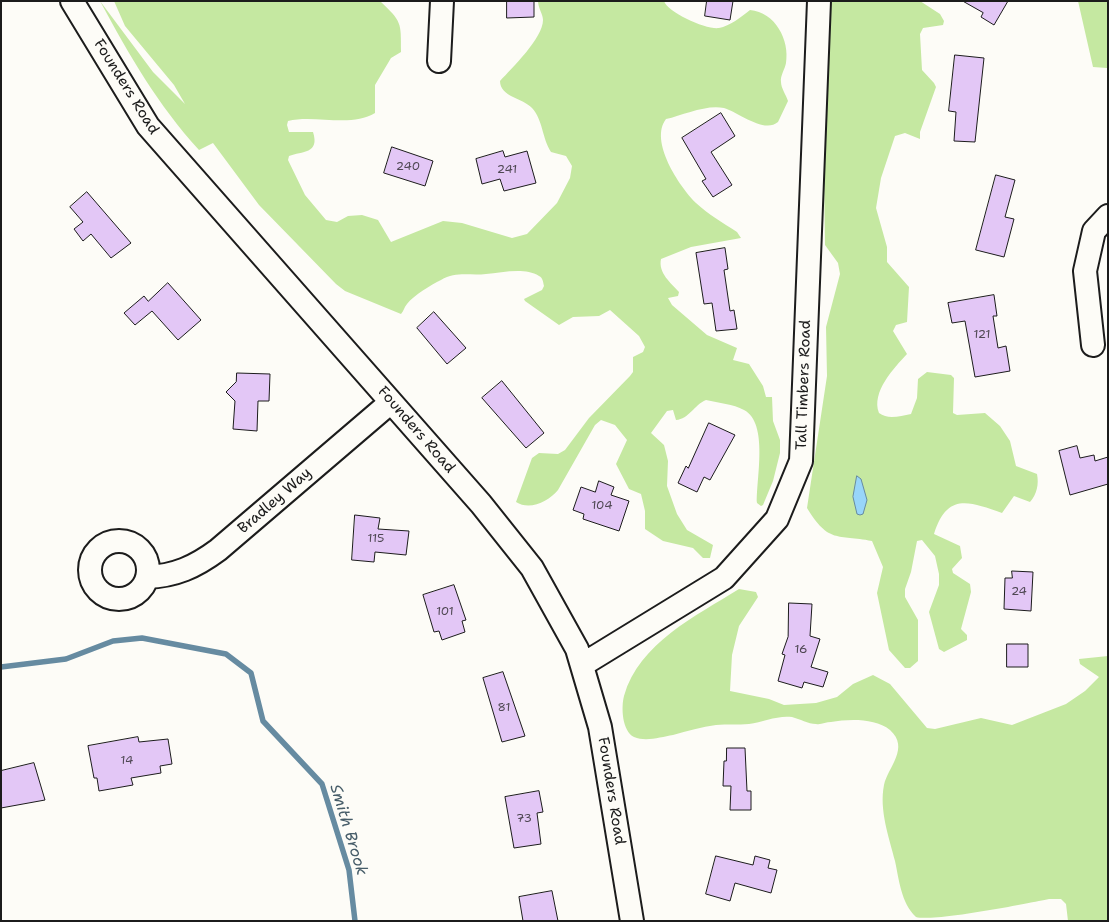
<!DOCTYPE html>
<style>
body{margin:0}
#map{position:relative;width:1109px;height:922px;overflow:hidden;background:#fdfcf7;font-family:"Shantell Sans",sans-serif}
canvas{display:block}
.frame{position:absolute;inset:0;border:2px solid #1c1c1c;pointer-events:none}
</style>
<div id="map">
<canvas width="1109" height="922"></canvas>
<div class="frame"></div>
</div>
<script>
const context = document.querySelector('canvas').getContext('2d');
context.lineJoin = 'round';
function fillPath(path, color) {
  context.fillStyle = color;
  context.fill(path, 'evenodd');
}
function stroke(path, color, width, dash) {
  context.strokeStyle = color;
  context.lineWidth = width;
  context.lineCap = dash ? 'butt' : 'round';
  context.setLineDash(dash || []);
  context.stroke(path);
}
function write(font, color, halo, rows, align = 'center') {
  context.font = font + ' "Shantell Sans",sans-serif';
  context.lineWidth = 4.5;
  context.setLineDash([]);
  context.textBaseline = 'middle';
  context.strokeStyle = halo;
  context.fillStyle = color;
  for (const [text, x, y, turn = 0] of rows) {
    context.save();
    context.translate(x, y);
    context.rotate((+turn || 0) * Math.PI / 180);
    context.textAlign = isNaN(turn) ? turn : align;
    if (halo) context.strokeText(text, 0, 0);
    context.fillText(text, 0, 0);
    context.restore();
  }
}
const green = new Path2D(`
 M 100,1 L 153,72 L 185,104 L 174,85 L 125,26 L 114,1 L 380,1 C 402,22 401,22 401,52 L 391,58 L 375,85 L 375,113 C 351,128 314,114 288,121 L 287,125 L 289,132 L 313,132 C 320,154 302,151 289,156 L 288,160 L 305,195 L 326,220 L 337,222 L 348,216 L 362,215 L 378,220 L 391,242 L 443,221 L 462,223 L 512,238 L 527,234 L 557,203 L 570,178 L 572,166 L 566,156 L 551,152 C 542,138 543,120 532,108 C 523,98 500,97 500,81 C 512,68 543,38 543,20 C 543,14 538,8 538,1 L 664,1 C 668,13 707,30 719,28 C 730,26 741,17 750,10 C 775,12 790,40 786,63 C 785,69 780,76 781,82 C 781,88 786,95 788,101 L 778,122 C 764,134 738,112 724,108 C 707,104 683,115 666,119 C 649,141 679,186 696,203 C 708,214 723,223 737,232 L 741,238 L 691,247 L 661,259 C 658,273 671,283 679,292 L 678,296 L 668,298 L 672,305 L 707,335 L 737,348 L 733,360 L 749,364 L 763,386 L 766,397 L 772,397 L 773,421 L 780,440 L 780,453 L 773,481 L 763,505 L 761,506 L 757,503 C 756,480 769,423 744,410 C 733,404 719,403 706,400 C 694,405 689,419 676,420 L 673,410 L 667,411 L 651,433 L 664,445 L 668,461 L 667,486 L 677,514 L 687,530 L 713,545 L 710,558 L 703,558 L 693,548 L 663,541 L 645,529 L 645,511 L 641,494 L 629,489 L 616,464 L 627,440 L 615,425 L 601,420 L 595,425 L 558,490 C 549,501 530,511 516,502 L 532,458 L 539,453 L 558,454 L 565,450 L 589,418 L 630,376 L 633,372 L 633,357 L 643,352 L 645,347 L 639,336 L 610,310 L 599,316 L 573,317 L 559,325 L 525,301 L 524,299 L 542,290 L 544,286 C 543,282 543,278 539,276 C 524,267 502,273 486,274 C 470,276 456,271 441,280 C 431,285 414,295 407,304 C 404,307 404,311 401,314 L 345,291 L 336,284 L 259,205 L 213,143 L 199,150 C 158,105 129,55 100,1 Z
 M 831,1 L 920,1 L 940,14 L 944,21 L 943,25 L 923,28 L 920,34 L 922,70 L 934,83 L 936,87 L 920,132 L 920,139 L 905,133 L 895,136 L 881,178 L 876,208 L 887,247 L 887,262 L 909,287 L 907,322 L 896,325 L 893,331 L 907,354 C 894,368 871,392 879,413 C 888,420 900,416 911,414 L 917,398 L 918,379 L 927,372 L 951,375 L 954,378 L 953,413 L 957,415 L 985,413 L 1000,426 L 1010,441 L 1016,466 L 1037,474 C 1039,484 1037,494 1030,502 L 1014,496 L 1002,513 C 968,501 947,493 934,534 L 960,546 L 962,558 L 952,569 L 953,573 L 970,584 L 971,592 L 961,629 L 967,635 L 967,640 L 944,652 L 939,649 L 929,612 L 939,585 L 939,574 L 935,556 L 922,540 L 917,541 L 911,572 L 905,589 L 905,597 L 918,620 L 918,661 L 910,668 L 905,668 L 889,650 L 877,593 L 883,567 L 872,541 C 837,534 829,544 807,508 L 827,376 L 826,327 L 840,274 L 838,263 L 825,245 L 824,174 Z
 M 1078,1 L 1108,1 L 1107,68 L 1093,67 Z
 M 739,589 L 756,592 L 758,597 L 739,626 L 732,655 L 730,691 L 769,699 L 784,705 L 816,703 L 837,697 L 853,684 L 873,675 L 890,684 L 927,728 L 935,729 L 981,718 L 1012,725 L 1066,704 L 1085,691 L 1099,677 L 1080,664 L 1079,659 L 1108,656 L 1108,921 L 1068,921 L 1066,904 L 1061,899 L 1049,899 C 1025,904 933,922 916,917 C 901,903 899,879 895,861 C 889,837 879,810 884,785 C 888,767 910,748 890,730 C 875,718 849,719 831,722 C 826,722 821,725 816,724 C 808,724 800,719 792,717 C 778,715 763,722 749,724 C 738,725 727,724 716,725 C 702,727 687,731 673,735 C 661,737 646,742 634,737 C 622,731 621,707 624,696 C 639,643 696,616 739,589 Z`);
const water = new Path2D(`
 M 857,476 L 861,479 L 867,500 L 863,514 L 860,515 L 857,514 L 853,497 Z`);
const stream = new Path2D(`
 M 1,667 L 66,659 L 113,641 L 142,638 L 226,654 L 251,673 L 263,721 L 322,784 L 349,870 L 355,921`);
const building = new Path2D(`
 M 507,1 L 534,1 L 534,17 L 507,18 Z
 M 707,1 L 733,1 L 730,20 L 705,16 Z
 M 963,1 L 1008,1 L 994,25 L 981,17 L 983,13 Z
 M 955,55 L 984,58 L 975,142 L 954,141 L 956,112 L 949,111 Z
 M 721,113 L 735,136 L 711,152 L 732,185 L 713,197 L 702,181 L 706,179 L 682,138 Z
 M 392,147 L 433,161 L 425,186 L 384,173 Z
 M 503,151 L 505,157 L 527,151 L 536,183 L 504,191 L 500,179 L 482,184 L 476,159 Z
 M 996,175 L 1015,180 L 1005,217 L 1014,219 L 1004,257 L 976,250 Z
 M 87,192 L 131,243 L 111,258 L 91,234 L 83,241 L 74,229 L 83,222 L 70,207 Z
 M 725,248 L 728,269 L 724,270 L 730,311 L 734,310 L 737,329 L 716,331 L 712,303 L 704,304 L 696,253 Z
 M 168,283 L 201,320 L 178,340 L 152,311 L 135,325 L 124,313 L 144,296 L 148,301 Z
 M 994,295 L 997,316 L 993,316 L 998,348 L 1006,346 L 1010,371 L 975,377 L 965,321 L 952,323 L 948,303 Z
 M 434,312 L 466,348 L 447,364 L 417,328 Z
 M 237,373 L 270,374 L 269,401 L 258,401 L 257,431 L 233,429 L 235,401 L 226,392 L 236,382 Z
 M 502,381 L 544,433 L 526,448 L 482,398 Z
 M 709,423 L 735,435 L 710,480 L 704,477 L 697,492 L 678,483 L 686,466 L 688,468 Z
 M 1077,446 L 1080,458 L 1094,455 L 1095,461 L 1108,457 L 1108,484 L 1070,495 L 1059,451 Z
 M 599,481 L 614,487 L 611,495 L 629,501 L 619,531 L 583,519 L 584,514 L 573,510 L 581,487 L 595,492 Z
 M 355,515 L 380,518 L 378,529 L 409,531 L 406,555 L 375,552 L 374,562 L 352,560 Z
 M 1012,571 L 1033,572 L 1031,611 L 1004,609 L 1005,578 L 1012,578 Z
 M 454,585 L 466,620 L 462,621 L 465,632 L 442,640 L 439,631 L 434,632 L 423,595 Z
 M 789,603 L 812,604 L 810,636 L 820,639 L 811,667 L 828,672 L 823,687 L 804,682 L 802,688 L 778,681 L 785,655 L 782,654 L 788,637 Z
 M 1007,644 L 1028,644 L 1028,667 L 1007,667 Z
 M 503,672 L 525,736 L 502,742 L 483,678 Z
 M 138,737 L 139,742 L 168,739 L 172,764 L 160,766 L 161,773 L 131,778 L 133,785 L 99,791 L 97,778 L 94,778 L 88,746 Z
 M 727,748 L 745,748 L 747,791 L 751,791 L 751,810 L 730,810 L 731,786 L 723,786 L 724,761 L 726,761 Z
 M 34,763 L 45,800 L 1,808 L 1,771 Z
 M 539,791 L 543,812 L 537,813 L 541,844 L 514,848 L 505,797 Z
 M 716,856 L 753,865 L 755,856 L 770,860 L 768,868 L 777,870 L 771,893 L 735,883 L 730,901 L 706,894 Z
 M 552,891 L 558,921 L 523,921 L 519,897 Z`);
const street = new Path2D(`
 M 72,1 L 148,126 L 481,504 L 532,568 L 577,649 L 600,727 L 632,921
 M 439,61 L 442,1
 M 1093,345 L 1085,271 L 1094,231 L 1108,216
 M90 570a29 29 0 1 1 58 0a29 29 0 1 1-58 0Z
 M 147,577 C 175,576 195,567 218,550 L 391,402
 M 582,665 L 724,578 L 777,519 L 801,461 L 819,1`);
const numberNames = [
 ["240",408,167],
 ["241",507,170],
 ["121",982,335],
 ["104",602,506],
 ["115",376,539],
 ["24",1019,592],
 ["101",445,612],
 ["16",801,650],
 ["81",504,708],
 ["14",127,761],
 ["73",524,819]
];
const streetNames = [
 ["Founders Road",126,87,58],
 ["Tall Timbers Road",804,385,-88],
 ["Founders Road",416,430,49],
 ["Bradley Way",275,501,-41],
 ["Founders Road",611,791,81]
];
const waterNames = [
 ["Smith Brook",348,830,73]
];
fillPath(green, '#c5e8a1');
fillPath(water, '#98d5f9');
stroke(water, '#668ba1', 1);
stroke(stream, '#668ba1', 5.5);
fillPath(building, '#e3c7f6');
stroke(building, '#1c1c1c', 1);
stroke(street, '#1c1c1c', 26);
stroke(street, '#fdfcf7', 22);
write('12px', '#4e4752', null, numberNames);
write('15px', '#1c1c1c', '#fdfcf7', streetNames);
write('italic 16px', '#475d69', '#fdfcf7', waterNames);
</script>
